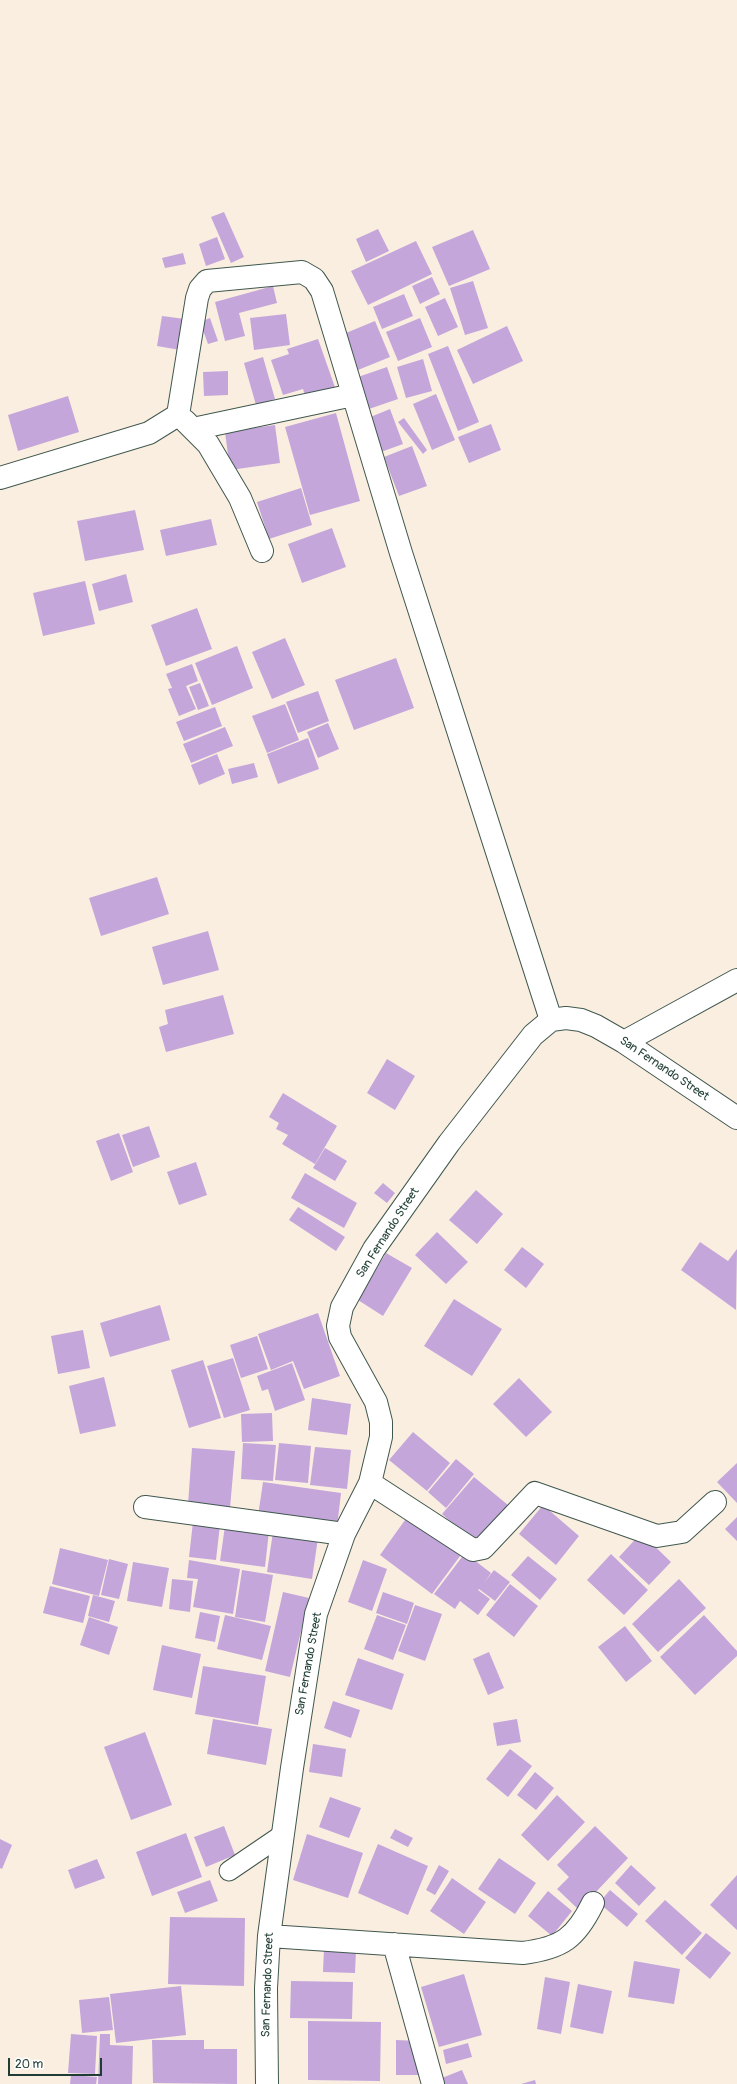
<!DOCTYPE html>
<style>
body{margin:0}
#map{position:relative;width:737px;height:2084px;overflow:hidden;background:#faeee0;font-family:Pangolin,sans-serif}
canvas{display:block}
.scale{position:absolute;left:8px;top:2058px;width:94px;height:18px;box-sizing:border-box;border:2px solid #1f3d34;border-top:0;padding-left:5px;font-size:12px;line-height:14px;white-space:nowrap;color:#1f3d34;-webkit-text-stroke:3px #fff;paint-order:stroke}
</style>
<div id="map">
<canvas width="737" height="2084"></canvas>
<div class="scale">20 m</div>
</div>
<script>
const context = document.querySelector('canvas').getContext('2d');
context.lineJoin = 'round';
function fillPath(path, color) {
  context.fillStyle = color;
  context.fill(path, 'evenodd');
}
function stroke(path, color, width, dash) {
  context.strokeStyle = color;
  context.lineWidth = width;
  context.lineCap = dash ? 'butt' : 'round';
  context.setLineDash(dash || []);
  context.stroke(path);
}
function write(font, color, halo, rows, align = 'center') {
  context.font = font + ' Pangolin,sans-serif';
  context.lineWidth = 3.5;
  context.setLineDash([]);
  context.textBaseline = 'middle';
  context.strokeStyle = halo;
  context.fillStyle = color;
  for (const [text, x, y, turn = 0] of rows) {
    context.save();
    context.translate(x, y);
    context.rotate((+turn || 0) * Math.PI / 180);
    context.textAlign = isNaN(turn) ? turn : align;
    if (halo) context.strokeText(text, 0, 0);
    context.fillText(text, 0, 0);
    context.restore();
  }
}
const building = new Path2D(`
 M 224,212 L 244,257 L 231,263 L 211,217 Z
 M 378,229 L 389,251 L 366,262 L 356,239 Z
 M 473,230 L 490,269 L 449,286 L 432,247 Z
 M 217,237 L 225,259 L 206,266 L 199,244 Z
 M 416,241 L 432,274 L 368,305 L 351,271 Z
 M 183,253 L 186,264 L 165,268 L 162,258 Z
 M 432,277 L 440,294 L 420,304 L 412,286 Z
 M 473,281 L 488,328 L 465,335 L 450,288 Z
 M 273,286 L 277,303 L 239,313 L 245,336 L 225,341 L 215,302 Z
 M 404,294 L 413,316 L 382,329 L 373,307 Z
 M 445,298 L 458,327 L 438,336 L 425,307 Z
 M 286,314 L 290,345 L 254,350 L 250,318 Z
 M 162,316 L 185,319 L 180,350 L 157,346 Z
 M 210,318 L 218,341 L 208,344 L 200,322 Z
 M 420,318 L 432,347 L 398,361 L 386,332 Z
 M 375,321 L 390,357 L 358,370 L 346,333 Z
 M 507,326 L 523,361 L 473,384 L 457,350 Z
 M 318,339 L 337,393 L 317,399 L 314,392 L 305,395 L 303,389 L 283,395 L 271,360 L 289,354 L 287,349 Z
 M 448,346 L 479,422 L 458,431 L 428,354 Z
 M 263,357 L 275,399 L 256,405 L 244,363 Z
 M 423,359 L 432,391 L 406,398 L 397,367 Z
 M 387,367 L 398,399 L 369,409 L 358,377 Z
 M 228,371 L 228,395 L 204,396 L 203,372 Z
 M 436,394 L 455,440 L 432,450 L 413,404 Z
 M 68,396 L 79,432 L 18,451 L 8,415 Z
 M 390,409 L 403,444 L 381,452 L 368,418 Z
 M 336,413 L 360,501 L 310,515 L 285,427 Z
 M 404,418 L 427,450 L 423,454 L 398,422 Z
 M 491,424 L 501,450 L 469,463 L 458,437 Z
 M 275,425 L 280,463 L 230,470 L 225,432 Z
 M 412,446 L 427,486 L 399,496 L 384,457 Z
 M 301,488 L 312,525 L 269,539 L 257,502 Z
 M 135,510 L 144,550 L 85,561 L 77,521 Z
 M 211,519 L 217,545 L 166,556 L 160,530 Z
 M 332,528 L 346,567 L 302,583 L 288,544 Z
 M 126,574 L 133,602 L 99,611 L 92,584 Z
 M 85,581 L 95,624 L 43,636 L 33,593 Z
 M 197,608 L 212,649 L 166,666 L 151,625 Z
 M 285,638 L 305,685 L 272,699 L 252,652 Z
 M 237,646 L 253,688 L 212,705 L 195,663 Z
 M 396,658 L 414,708 L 354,730 L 335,680 Z
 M 192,664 L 198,681 L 186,686 L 196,709 L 179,716 L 168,689 L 172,688 L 166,674 Z
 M 200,683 L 209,706 L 198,710 L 189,687 Z
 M 318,691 L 329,721 L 298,733 L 286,702 Z
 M 285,704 L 299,740 L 267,753 L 252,716 Z
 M 215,707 L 222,726 L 184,741 L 176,722 Z
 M 328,723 L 339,749 L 318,758 L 307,732 Z
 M 225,727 L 233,746 L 191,763 L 183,744 Z
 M 308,738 L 319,769 L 278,784 L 267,754 Z
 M 217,754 L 225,774 L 199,785 L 191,765 Z
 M 254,763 L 258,777 L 232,784 L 228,769 Z
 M 157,877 L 169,914 L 101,936 L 89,898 Z
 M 208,931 L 219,970 L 163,985 L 152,947 Z
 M 223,995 L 234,1034 L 166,1052 L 159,1027 L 168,1024 L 165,1010 Z
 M 387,1059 L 415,1076 L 395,1110 L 367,1093 Z
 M 283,1093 L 337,1126 L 315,1164 L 282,1144 L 288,1135 L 276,1129 L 279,1123 L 269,1117 Z
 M 149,1126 L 160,1157 L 133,1167 L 122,1135 Z
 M 119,1133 L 133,1172 L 111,1181 L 96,1141 Z
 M 325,1148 L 347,1161 L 335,1181 L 313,1168 Z
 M 196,1162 L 207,1195 L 179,1205 L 167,1172 Z
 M 305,1173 L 357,1203 L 344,1228 L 291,1198 Z
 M 383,1183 L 395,1193 L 387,1203 L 374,1193 Z
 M 476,1190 L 503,1214 L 477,1244 L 449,1220 Z
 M 298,1207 L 345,1237 L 336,1251 L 289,1220 Z
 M 437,1232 L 468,1262 L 446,1284 L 415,1255 Z
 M 700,1242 L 728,1261 L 737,1249 L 736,1310 L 681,1270 Z
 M 522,1247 L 544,1264 L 526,1288 L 504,1270 Z
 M 386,1253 L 412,1268 L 383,1316 L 358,1300 Z
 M 454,1299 L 502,1329 L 472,1376 L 424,1346 Z
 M 160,1305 L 170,1340 L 110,1357 L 100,1323 Z
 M 318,1313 L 340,1376 L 304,1389 L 293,1361 L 271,1370 L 258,1334 Z
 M 83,1330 L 90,1368 L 58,1374 L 51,1336 Z
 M 257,1336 L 268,1369 L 241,1378 L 230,1345 Z
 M 233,1358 L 250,1410 L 224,1418 L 207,1366 Z
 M 203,1360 L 221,1418 L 189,1428 L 171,1370 Z
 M 292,1363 L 305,1400 L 275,1411 L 268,1389 L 262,1391 L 257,1376 Z
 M 104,1377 L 116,1426 L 80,1434 L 69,1386 Z
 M 519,1378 L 552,1412 L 526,1437 L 493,1404 Z
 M 312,1398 L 351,1404 L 347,1435 L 308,1430 Z
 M 272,1413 L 273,1441 L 242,1442 L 241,1414 Z
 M 413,1432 L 450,1463 L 427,1491 L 389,1460 Z
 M 243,1443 L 276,1445 L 273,1481 L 241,1479 Z
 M 279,1443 L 311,1446 L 308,1483 L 275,1480 Z
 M 315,1447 L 351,1450 L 347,1489 L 310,1485 Z
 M 192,1448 L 235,1451 L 230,1508 L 188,1505 Z
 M 456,1459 L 474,1474 L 446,1508 L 428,1492 Z
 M 737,1463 L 737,1503 L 717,1482 Z
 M 474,1477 L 508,1505 L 475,1544 L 442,1514 Z
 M 263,1482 L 341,1493 L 337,1527 L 258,1516 Z
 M 543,1505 L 579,1536 L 556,1565 L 519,1534 Z
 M 410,1513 L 463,1552 L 432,1594 L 380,1555 Z
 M 737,1517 L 737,1541 L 725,1529 Z
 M 193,1522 L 220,1525 L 216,1560 L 189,1557 Z
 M 225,1526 L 269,1531 L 265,1567 L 220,1561 Z
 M 273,1532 L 318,1538 L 312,1579 L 267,1572 Z
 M 641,1533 L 671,1562 L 649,1585 L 619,1557 Z
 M 60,1548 L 108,1560 L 99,1596 L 52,1584 Z
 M 465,1553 L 491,1573 L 484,1583 L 494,1570 L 510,1582 L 495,1601 L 479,1589 L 478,1590 L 490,1599 L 478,1615 L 460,1601 L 455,1609 L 434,1594 Z
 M 611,1554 L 648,1590 L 624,1615 L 587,1580 Z
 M 528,1556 L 557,1579 L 540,1600 L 511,1575 Z
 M 109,1559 L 128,1564 L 119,1599 L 101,1595 Z
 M 189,1560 L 240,1569 L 233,1614 L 193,1607 L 198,1579 L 187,1578 Z
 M 363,1560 L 387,1569 L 372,1611 L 348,1602 Z
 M 133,1562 L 169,1568 L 162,1607 L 127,1601 Z
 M 242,1570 L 273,1575 L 265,1622 L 235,1617 Z
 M 172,1579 L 193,1581 L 190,1612 L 169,1609 Z
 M 679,1579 L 706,1608 L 658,1652 L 632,1624 Z
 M 510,1584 L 538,1606 L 514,1637 L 486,1615 Z
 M 50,1586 L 90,1596 L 83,1623 L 43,1613 Z
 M 283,1592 L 309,1598 L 290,1677 L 265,1671 Z
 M 383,1592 L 414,1603 L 407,1624 L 376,1613 Z
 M 93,1595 L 115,1601 L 109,1622 L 88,1616 Z
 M 415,1605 L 442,1614 L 425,1661 L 398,1651 Z
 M 200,1612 L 220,1616 L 215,1642 L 195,1638 Z
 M 225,1615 L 271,1626 L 262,1660 L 217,1649 Z
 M 377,1615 L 406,1625 L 393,1660 L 364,1649 Z
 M 704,1615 L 737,1651 L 737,1656 L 695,1695 L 660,1657 Z
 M 89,1617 L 118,1627 L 109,1655 L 80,1645 Z
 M 625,1626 L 652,1661 L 626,1682 L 598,1647 Z
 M 162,1645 L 201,1654 L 192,1698 L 153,1690 Z
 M 489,1652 L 504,1688 L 488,1695 L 473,1659 Z
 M 358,1658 L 404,1674 L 392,1710 L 345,1695 Z
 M 203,1666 L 266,1676 L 258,1725 L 195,1714 Z
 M 333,1701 L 360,1710 L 351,1738 L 324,1728 Z
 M 213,1719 L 272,1729 L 266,1765 L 207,1754 Z
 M 517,1719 L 521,1742 L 497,1746 L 493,1723 Z
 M 145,1732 L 172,1805 L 131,1820 L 104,1747 Z
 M 313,1744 L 346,1749 L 342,1777 L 309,1772 Z
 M 510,1749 L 532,1766 L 508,1797 L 486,1779 Z
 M 535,1772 L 554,1788 L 536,1810 L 517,1795 Z
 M 557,1795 L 585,1822 L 548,1861 L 521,1835 Z
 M 330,1797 L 361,1808 L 349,1838 L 319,1827 Z
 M 224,1826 L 235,1855 L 206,1867 L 194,1837 Z
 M 595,1826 L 628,1858 L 579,1910 L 557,1889 L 569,1877 L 557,1865 Z
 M 395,1829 L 413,1838 L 408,1847 L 390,1838 Z
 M 186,1833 L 202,1877 L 152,1896 L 136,1852 Z
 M 307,1834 L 363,1853 L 348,1898 L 293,1880 Z
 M 0,1839 L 12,1845 L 2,1869 L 0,1868 Z
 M 378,1844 L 428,1866 L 408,1915 L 358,1893 Z
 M 499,1858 L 536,1883 L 515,1914 L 478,1889 Z
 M 97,1859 L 105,1878 L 75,1889 L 68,1870 Z
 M 439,1865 L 449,1871 L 435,1895 L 426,1890 Z
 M 631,1865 L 656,1888 L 639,1906 L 615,1883 Z
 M 737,1875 L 737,1930 L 710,1905 Z
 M 452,1878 L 486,1902 L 464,1934 L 430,1911 Z
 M 210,1880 L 218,1901 L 185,1913 L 177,1892 Z
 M 610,1890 L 638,1914 L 627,1927 L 599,1903 Z
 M 548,1891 L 572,1911 L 552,1936 L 528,1916 Z
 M 665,1900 L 702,1933 L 682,1955 L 645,1921 Z
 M 170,1917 L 245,1918 L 244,1986 L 168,1984 Z
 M 706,1933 L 731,1953 L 710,1979 L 685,1958 Z
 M 324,1949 L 356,1950 L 355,1973 L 323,1972 Z
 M 634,1961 L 680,1969 L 674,2004 L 628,1997 Z
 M 464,1974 L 482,2035 L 439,2047 L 421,1987 Z
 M 545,1977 L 570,1982 L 561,2034 L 537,2029 Z
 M 291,1981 L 353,1982 L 352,2019 L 290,2018 Z
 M 578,1984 L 612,1991 L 603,2034 L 570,2027 Z
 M 181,1986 L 186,2035 L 116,2043 L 110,1994 Z
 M 109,1997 L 113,2030 L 82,2033 L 79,2000 Z
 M 308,2021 L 381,2022 L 380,2081 L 308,2080 Z
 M 71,2034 L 97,2036 L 95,2074 L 68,2073 Z
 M 100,2034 L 110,2034 L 110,2045 L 133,2046 L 132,2084 L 98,2084 Z
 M 152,2040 L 204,2040 L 204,2049 L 237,2049 L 237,2084 L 153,2083 Z
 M 396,2040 L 418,2041 L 418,2075 L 396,2075 Z
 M 468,2043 L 472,2057 L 446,2064 L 443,2050 Z
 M 462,2070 L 468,2084 L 444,2084 L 442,2078 Z
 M 71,2075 L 97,2077 L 96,2084 L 70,2084 Z
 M 535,2080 L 536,2084 L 521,2084 Z`);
const lane = new Path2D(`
 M 229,1871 L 282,1835`);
const street = new Path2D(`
 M 185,421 L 208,444 L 240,498 L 262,551
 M 193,429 L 353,395
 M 0,478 L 149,433 L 178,415 L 197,298 L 200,289 L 207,281 L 302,272 L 314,279 L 322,291 L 401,553 L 551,1020
 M 624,1042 L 737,980
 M 370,1483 L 473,1550 L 483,1548 L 535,1493 L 657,1536 L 682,1532 L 715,1502
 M 145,1507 L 344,1534
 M 269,1936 L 523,1953 C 562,1948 576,1938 593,1903
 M 394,1944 L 433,2084
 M 267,2084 L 266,1988 L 269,1936 L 292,1768 L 316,1614 L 344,1534 L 370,1483 L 381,1437 L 381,1422 L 376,1402 L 340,1337 L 338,1326 L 342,1307 L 374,1249 L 449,1143 L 533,1035 L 551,1020 L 566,1018 L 581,1020 L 596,1026 L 624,1042 L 737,1118`);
const streetNames = [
 ["San Fernando Street",664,1069,34],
 ["San Fernando Street",388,1233,-57],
 ["San Fernando Street",309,1664,-80],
 ["San Fernando Street",268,1985,-88]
];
fillPath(building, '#c4a6db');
stroke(lane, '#40584e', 21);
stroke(street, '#40584e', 24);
stroke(lane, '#fff', 19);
stroke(street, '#fff', 22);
write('12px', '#1f3d34', '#fff', streetNames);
</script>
